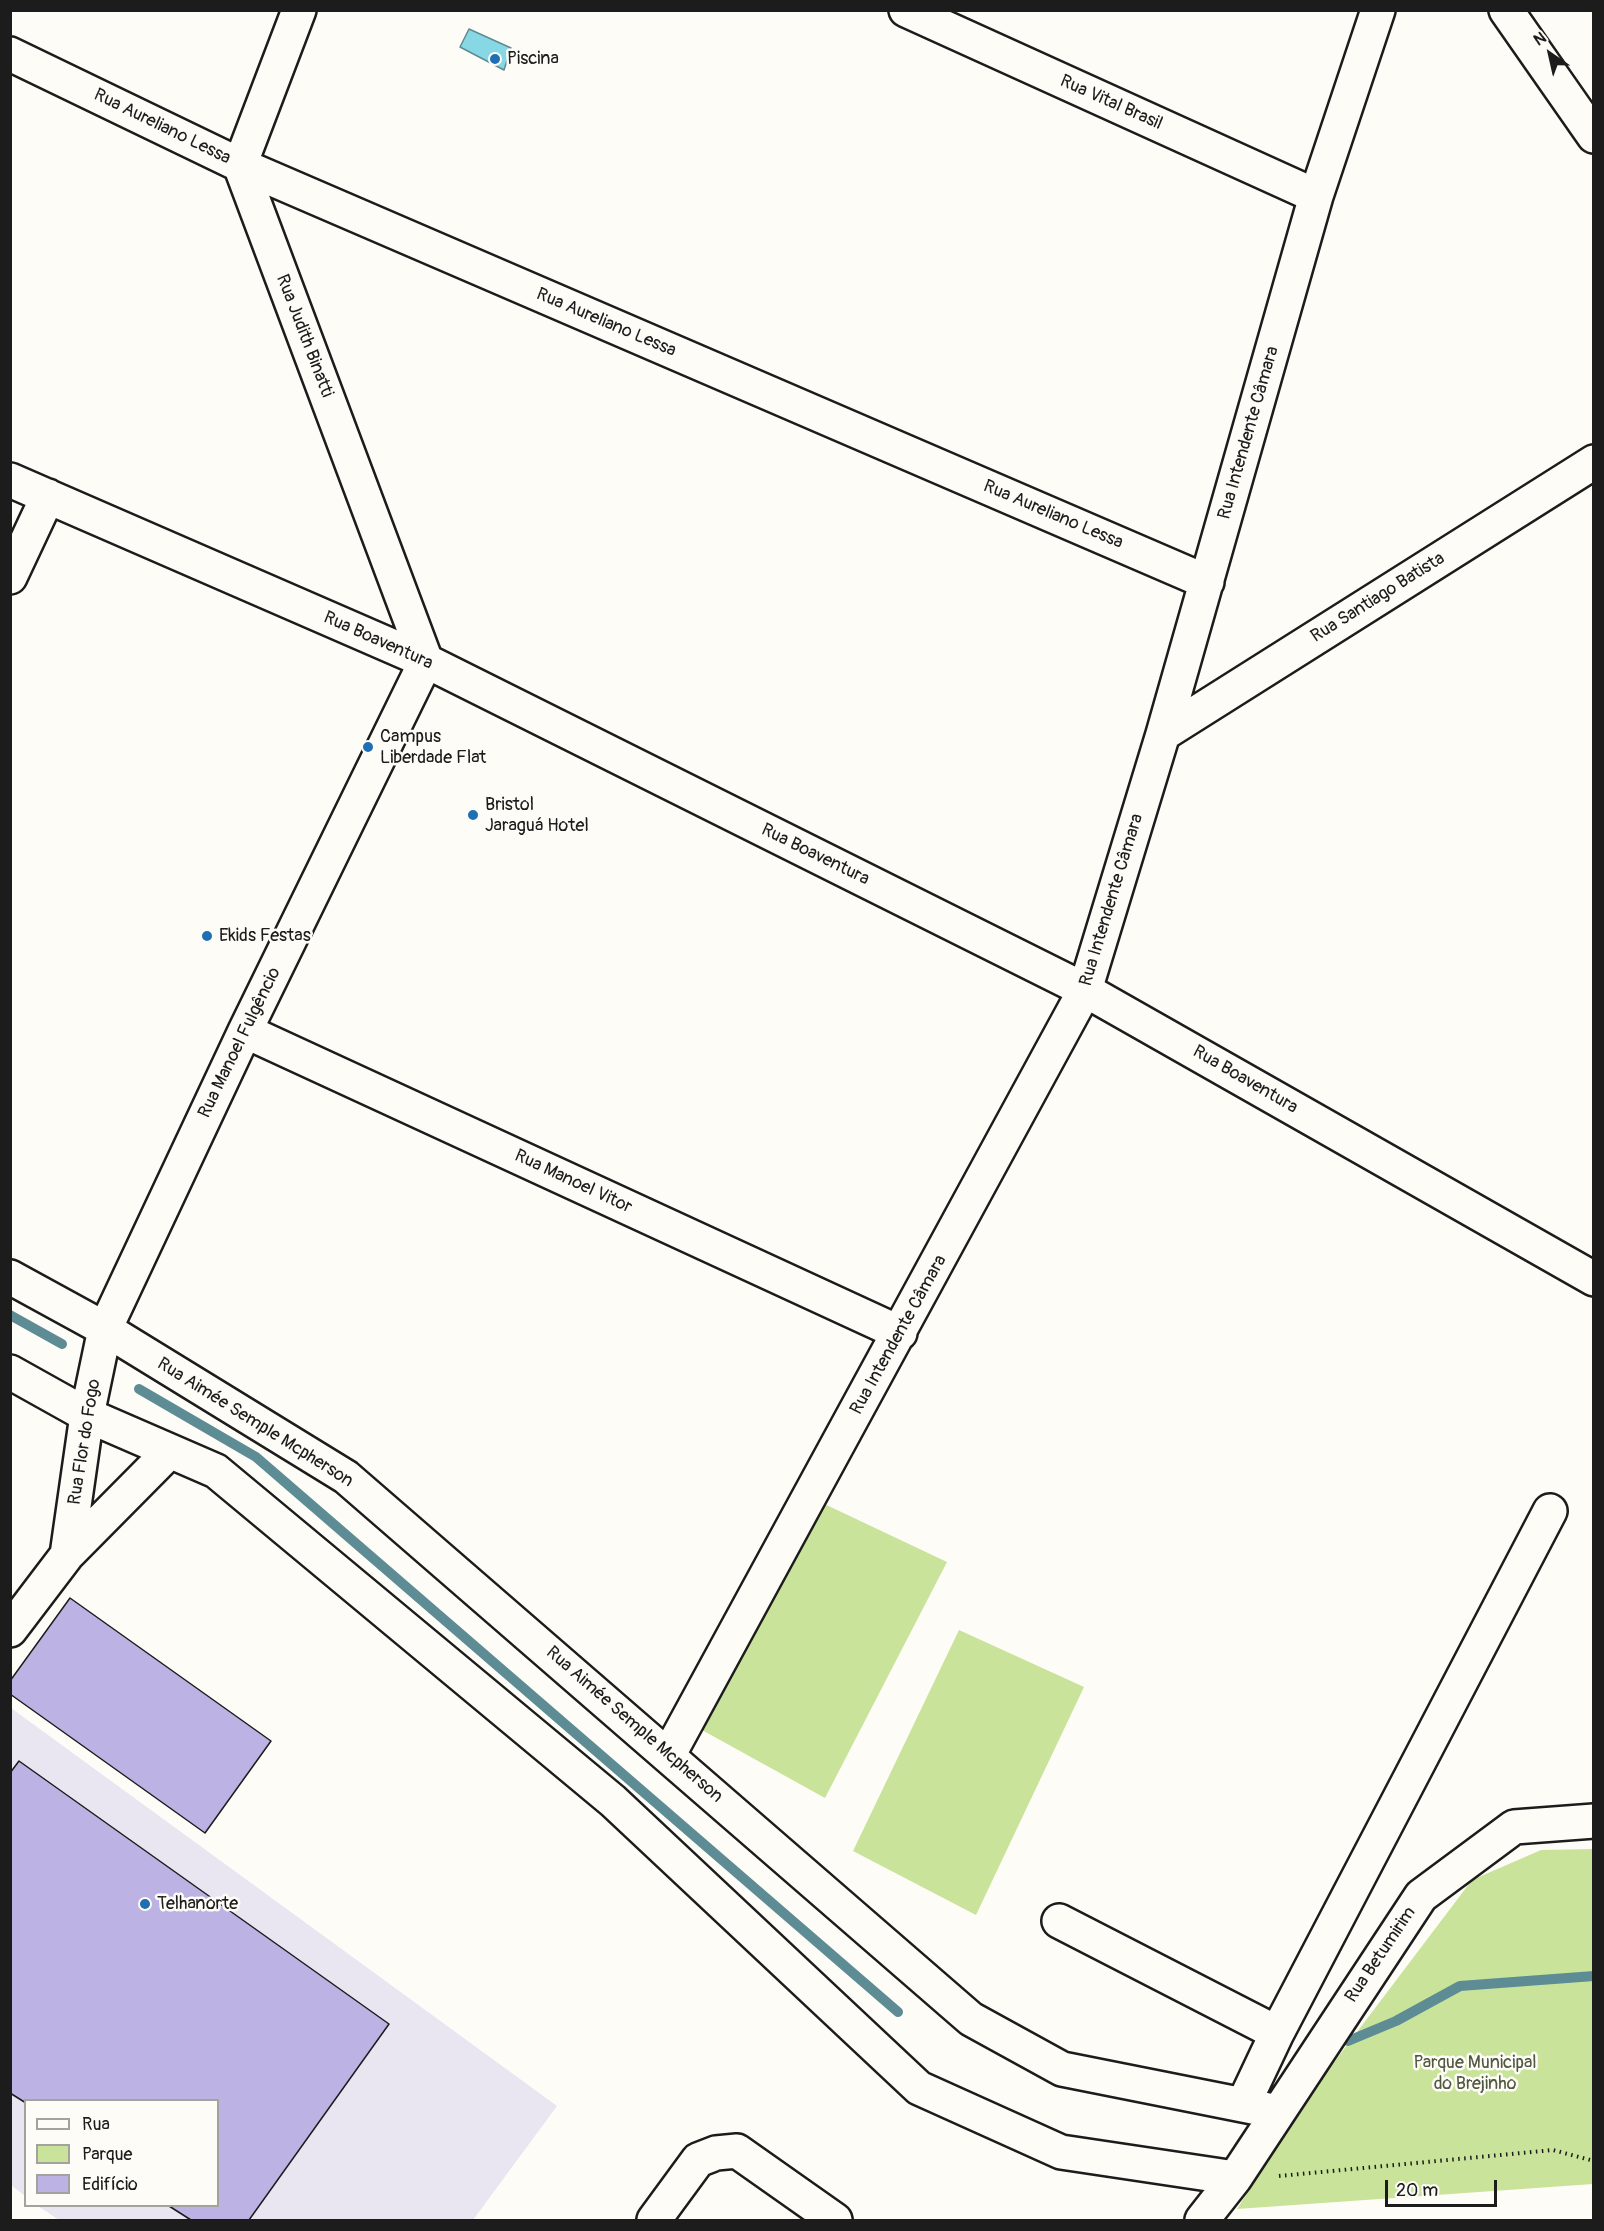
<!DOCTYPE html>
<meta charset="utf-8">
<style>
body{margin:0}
#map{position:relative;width:1604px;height:2231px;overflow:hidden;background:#fdfcf7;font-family:Pangolin,sans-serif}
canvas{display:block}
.frame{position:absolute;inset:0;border:12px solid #1c1c1c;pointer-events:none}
.legend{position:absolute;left:24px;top:2099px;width:195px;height:108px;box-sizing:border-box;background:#fdfcf7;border:2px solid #a3a29f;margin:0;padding:8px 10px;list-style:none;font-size:18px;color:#1c1c1c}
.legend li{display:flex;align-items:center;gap:12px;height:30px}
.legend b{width:30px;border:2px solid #a3a29f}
.north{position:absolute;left:1520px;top:24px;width:60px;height:60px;-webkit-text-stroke:4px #fdfcf7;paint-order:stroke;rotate:326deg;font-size:16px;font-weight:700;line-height:24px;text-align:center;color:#1c1c1c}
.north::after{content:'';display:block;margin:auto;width:21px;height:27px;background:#1c1c1c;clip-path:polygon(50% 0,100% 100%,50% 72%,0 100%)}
.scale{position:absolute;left:1385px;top:2180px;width:112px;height:27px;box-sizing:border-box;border:3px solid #1c1c1c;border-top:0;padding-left:8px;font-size:18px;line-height:21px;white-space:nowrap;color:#1c1c1c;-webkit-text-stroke:4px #fdfcf7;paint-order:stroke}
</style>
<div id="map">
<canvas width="1604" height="2231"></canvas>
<div class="frame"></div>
<ul class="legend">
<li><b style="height:8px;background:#fdfcf7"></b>Rua</li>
<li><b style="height:16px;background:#cae39a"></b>Parque</li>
<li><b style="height:16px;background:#bcb3e4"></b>Edifício</li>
</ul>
<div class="north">N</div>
<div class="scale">20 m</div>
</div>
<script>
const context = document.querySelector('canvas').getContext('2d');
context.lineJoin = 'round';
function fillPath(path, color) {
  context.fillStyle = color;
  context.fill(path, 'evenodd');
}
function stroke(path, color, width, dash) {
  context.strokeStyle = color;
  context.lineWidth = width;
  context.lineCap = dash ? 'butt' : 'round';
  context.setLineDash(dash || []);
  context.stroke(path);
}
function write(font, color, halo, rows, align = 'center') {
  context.font = font + ' Pangolin,sans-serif';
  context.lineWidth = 5;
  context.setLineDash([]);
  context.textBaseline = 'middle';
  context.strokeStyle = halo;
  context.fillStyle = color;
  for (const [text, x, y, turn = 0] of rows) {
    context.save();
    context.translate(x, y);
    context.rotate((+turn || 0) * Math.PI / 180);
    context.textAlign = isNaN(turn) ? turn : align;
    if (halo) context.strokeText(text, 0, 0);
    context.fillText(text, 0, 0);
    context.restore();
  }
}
const built = new Path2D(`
 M 11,1708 L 557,2106 L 473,2220 L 59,2220 L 38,2206 L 218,2206 L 218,2100 L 26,2100 L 25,2196 L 11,2185 Z`);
const green = new Path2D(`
 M 818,1501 L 947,1562 L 825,1798 L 702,1730 Z
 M 959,1630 L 1084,1687 L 976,1915 L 853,1851 Z
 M 1593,1849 L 1593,2184 L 1237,2209 L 1307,2098 L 1472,1880 L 1541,1850 Z`);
const water = new Path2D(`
 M 469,29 L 511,48 L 504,70 L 460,47 Z`);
const stream = new Path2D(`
 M 10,1315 L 62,1344
 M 139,1389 L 256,1457 L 898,2012
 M 1348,2041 L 1396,2021 L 1460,1986 L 1594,1976`);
const building = new Path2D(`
 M 70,1598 L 271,1741 L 205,1833 L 10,1694 L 10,1681 Z
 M 19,1761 L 389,2024 L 249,2220 L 191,2220 L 169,2206 L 218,2206 L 218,2100 L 26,2100 L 26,2103 L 10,2093 L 10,1773 Z`);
const path = new Path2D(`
 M 1279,2176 L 1553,2150 L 1594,2161`);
const minor = new Path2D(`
 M 906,10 L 1316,196
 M 1506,10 L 1594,136
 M 10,54 L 240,165 L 1207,582
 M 10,480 L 426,661 L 1085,990 L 1594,1279
 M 10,577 L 48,496
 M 1163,734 L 1594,462
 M 245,1031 L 900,1333
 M 10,1277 L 105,1329 L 346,1477 L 971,2019 L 1062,2069 L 1278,2112
 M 10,1372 L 87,1415 L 216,1471 L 613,1801 L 919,2088 L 1061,2152 L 1235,2178
 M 67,1555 L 87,1415 L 105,1329 L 245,1031 L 426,661 L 240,165 L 299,10
 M 10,1630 L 67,1555 L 170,1451
 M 669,1754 L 1085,990 L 1163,734 L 1316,196 L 1378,10
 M 1059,1921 L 1277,2033
 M 1243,2105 L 1277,2033 L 1550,1511
 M 654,2220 L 698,2160 L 716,2153 L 737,2151 L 835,2220
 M 1202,2220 L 1235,2178 L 1421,1896 L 1514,1827 L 1594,1821`);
const markers = [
 [495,59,6,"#1f6fb2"],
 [368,747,6,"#1f6fb2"],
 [473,815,6,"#1f6fb2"],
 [207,936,6,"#1f6fb2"],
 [145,1904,6,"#1f6fb2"]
];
const poiNames = [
 ["Piscina",507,59],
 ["Campus",380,737],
 ["Liberdade Flat",380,758],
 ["Bristol",485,805],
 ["Jaraguá Hotel",485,826],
 ["Ekids Festas",219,936],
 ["Telhanorte",157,1904]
];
const streetNames = [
 ["Rua Vital Brasil",1111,103,24],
 ["Rua Aureliano Lessa",162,127,26],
 ["Rua Aureliano Lessa",606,323,23],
 ["Rua Judith Binatti",304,336,69],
 ["Rua Intendente Câmara",1249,433,-74],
 ["Rua Aureliano Lessa",1053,515,23],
 ["Rua Santiago Batista",1378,598,-32],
 ["Rua Boaventura",378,641,24],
 ["Rua Boaventura",815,855,26],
 ["Rua Intendente Câmara",1112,900,-73],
 ["Rua Manoel Fulgêncio",240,1043,-64],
 ["Rua Boaventura",1245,1080,30],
 ["Rua Manoel Vitor",573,1182,25],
 ["Rua Intendente Câmara",899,1335,-61],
 ["Rua Aimée Semple Mcpherson",255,1423,32],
 ["Rua Flor do Fogo",85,1442,-81],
 ["Rua Aimée Semple Mcpherson",634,1725,41],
 ["Rua Betumirim",1381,1955,-56]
];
const parkNames = [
 ["Parque Municipal",1475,2063],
 ["do Brejinho",1475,2084]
];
fillPath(built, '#eae6f1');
fillPath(green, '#cae39a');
fillPath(water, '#88d7e5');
stroke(water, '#5d8c95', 1.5);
stroke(stream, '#5d8c95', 10);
fillPath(building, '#bcb3e4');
stroke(building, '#1c1c1c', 1.5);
stroke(minor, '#1c1c1c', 38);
stroke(path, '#1c1c1c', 4, [1.5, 4.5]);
stroke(minor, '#fdfcf7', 33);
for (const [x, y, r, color] of markers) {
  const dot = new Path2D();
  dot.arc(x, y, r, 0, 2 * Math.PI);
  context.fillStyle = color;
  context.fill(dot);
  stroke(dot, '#fdfcf7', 2);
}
write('18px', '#1c1c1c', '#fdfcf7', poiNames, 'left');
write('18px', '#1c1c1c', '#fdfcf7', streetNames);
write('18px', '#505842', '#fdfcf7', parkNames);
</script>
